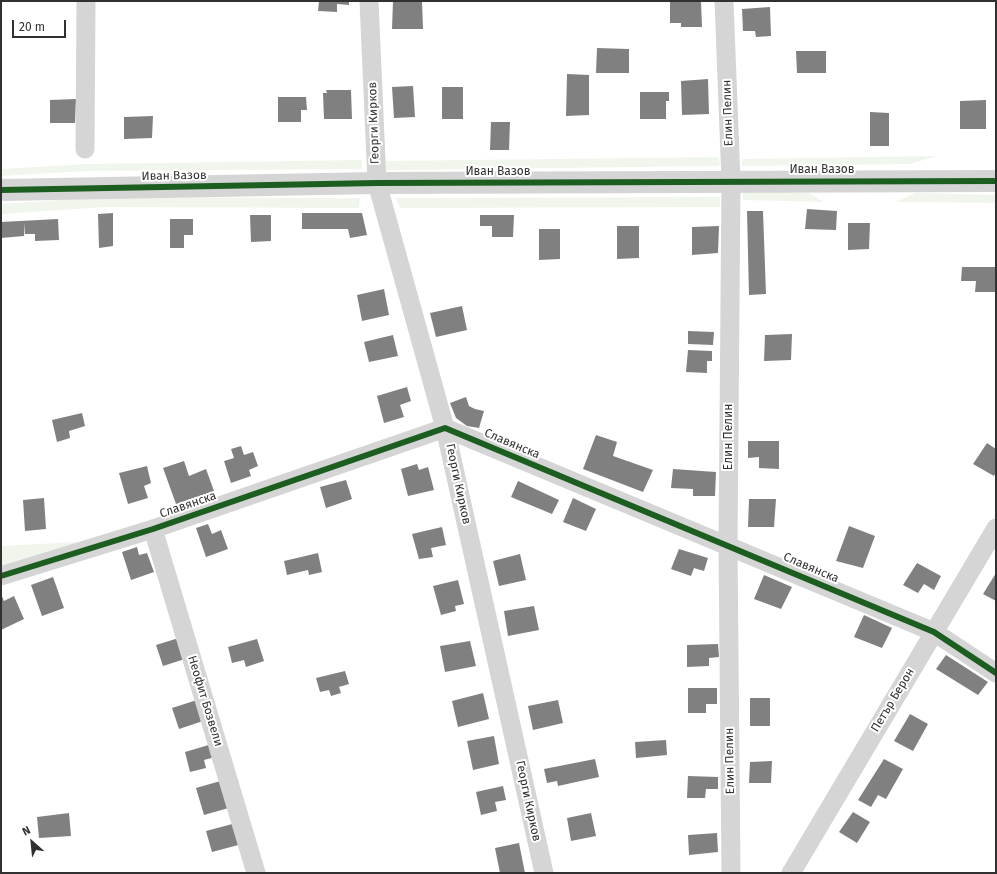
<!DOCTYPE html>
<meta charset="utf-8">
<style>
body{margin:0}
#map{position:relative;width:997px;height:874px;overflow:hidden;background:#fff;font-family:"Fira Sans",sans-serif}
canvas{display:block}
.frame{position:absolute;inset:0;border:2px solid #313131;pointer-events:none}
.north{position:absolute;left:12px;top:822px;width:40px;height:40px;-webkit-text-stroke:3px #fff;paint-order:stroke;rotate:333deg;font-size:11px;font-weight:700;line-height:16px;text-align:center;color:#313131}
.north::after{content:'';display:block;margin:auto;width:14px;height:18px;background:#313131;clip-path:polygon(50% 0,100% 100%,50% 72%,0 100%)}
.scale{position:absolute;left:12px;top:20px;width:54px;height:18px;box-sizing:border-box;border:2px solid #313131;border-top:0;padding-left:5px;font-size:12px;line-height:14px;white-space:nowrap;color:#313131;-webkit-text-stroke:3px #fff;paint-order:stroke}
</style>
<div id="map">
<canvas width="997" height="874"></canvas>
<div class="frame"></div>
<div class="north">N</div>
<div class="scale">20 m</div>
</div>
<script>
const context = document.querySelector('canvas').getContext('2d');
context.lineJoin = 'round';
function fillPath(path, color) {
  context.fillStyle = color;
  context.fill(path, 'evenodd');
}
function stroke(path, color, width, dash) {
  context.strokeStyle = color;
  context.lineWidth = width;
  context.lineCap = dash ? 'butt' : 'round';
  context.setLineDash(dash || []);
  context.stroke(path);
}
function write(font, color, halo, rows, align = 'center') {
  context.font = font + ' "Fira Sans",sans-serif';
  context.lineWidth = 4;
  context.setLineDash([]);
  context.textBaseline = 'middle';
  context.strokeStyle = halo;
  context.fillStyle = color;
  for (const [text, x, y, turn = 0] of rows) {
    context.save();
    context.translate(x, y);
    context.rotate((+turn || 0) * Math.PI / 180);
    context.textAlign = isNaN(turn) ? turn : align;
    if (halo) context.strokeText(text, 0, 0);
    context.fillText(text, 0, 0);
    context.restore();
  }
}
const green = new Path2D(`
 M 938,156 L 909,164 L 742,166 L 742,159 Z
 M 719,157 L 720,166 L 386,170 L 386,161 Z
 M 362,160 L 362,169 L 88,171 L 1,176 L 1,169 L 87,164 Z
 M 743,191 L 810,193 L 823,202 L 743,200 Z
 M 916,193 L 996,195 L 996,203 L 895,202 Z
 M 107,197 L 360,198 L 359,208 L 106,207 L 1,214 L 1,204 Z
 M 720,197 L 720,207 L 400,208 L 396,198 Z
 M 76,542 L 77,546 L 1,569 L 1,546 Z`);
const building = new Path2D(`
 M 319,1 L 349,1 L 349,5 L 337,4 L 337,12 L 318,11 Z
 M 393,1 L 422,1 L 423,29 L 392,29 Z
 M 670,1 L 701,1 L 702,27 L 681,27 L 681,23 L 670,23 Z
 M 770,7 L 771,36 L 756,37 L 755,31 L 743,31 L 742,9 Z
 M 597,48 L 629,49 L 629,73 L 596,73 Z
 M 796,51 L 826,51 L 826,73 L 797,73 Z
 M 567,74 L 589,75 L 589,115 L 566,116 Z
 M 708,79 L 709,114 L 682,115 L 681,81 Z
 M 413,86 L 415,117 L 394,118 L 392,87 Z
 M 442,87 L 463,87 L 463,119 L 442,119 Z
 M 326,90 L 351,90 L 352,119 L 324,119 L 323,93 L 327,93 Z
 M 640,92 L 669,92 L 669,101 L 666,101 L 666,119 L 640,119 Z
 M 278,97 L 306,97 L 307,110 L 301,110 L 301,122 L 278,122 Z
 M 76,99 L 75,123 L 50,123 L 50,100 Z
 M 986,100 L 986,129 L 960,129 L 960,101 Z
 M 870,112 L 889,113 L 889,146 L 870,146 Z
 M 153,116 L 152,138 L 124,139 L 124,117 Z
 M 491,122 L 510,122 L 509,150 L 490,150 Z
 M 807,209 L 837,211 L 836,230 L 805,229 Z
 M 747,211 L 763,211 L 766,294 L 749,295 Z
 M 113,213 L 113,246 L 99,248 L 98,214 Z
 M 302,213 L 362,213 L 367,235 L 350,238 L 348,229 L 302,229 Z
 M 250,215 L 271,215 L 271,241 L 251,242 Z
 M 480,215 L 514,215 L 513,237 L 492,237 L 492,226 L 480,226 Z
 M 58,219 L 59,240 L 35,241 L 35,234 L 25,234 L 25,223 L 24,236 L 1,238 L 1,222 Z
 M 170,219 L 193,219 L 193,235 L 184,235 L 184,248 L 170,248 Z
 M 848,223 L 870,223 L 869,249 L 848,250 Z
 M 617,226 L 639,226 L 639,258 L 617,259 Z
 M 719,226 L 718,253 L 692,255 L 692,227 Z
 M 539,229 L 560,229 L 560,259 L 539,260 Z
 M 962,267 L 996,267 L 996,292 L 975,292 L 976,281 L 961,281 Z
 M 384,289 L 389,315 L 362,321 L 357,295 Z
 M 462,306 L 467,330 L 436,337 L 430,313 Z
 M 688,331 L 714,332 L 713,345 L 688,344 Z
 M 792,334 L 791,360 L 764,361 L 765,335 Z
 M 393,335 L 398,356 L 369,362 L 364,342 Z
 M 688,350 L 712,351 L 712,361 L 707,361 L 707,373 L 686,372 Z
 M 407,387 L 411,401 L 400,405 L 404,417 L 384,423 L 377,396 Z
 M 466,397 L 469,406 L 475,409 L 484,411 L 479,428 L 467,426 L 456,418 L 450,403 Z
 M 82,413 L 85,426 L 69,431 L 70,438 L 57,442 L 52,420 Z
 M 596,435 L 617,442 L 613,456 L 653,470 L 643,492 L 583,469 Z
 M 748,441 L 779,441 L 779,469 L 759,468 L 759,457 L 748,458 Z
 M 987,443 L 996,449 L 996,472 L 994,476 L 973,464 Z
 M 241,446 L 244,455 L 253,452 L 258,466 L 249,470 L 251,476 L 231,483 L 224,461 L 234,458 L 231,449 Z
 M 184,461 L 189,476 L 206,469 L 214,491 L 176,504 L 163,468 Z
 M 417,464 L 419,470 L 428,467 L 434,490 L 408,496 L 401,469 Z
 M 147,466 L 151,483 L 144,486 L 148,498 L 128,504 L 119,473 Z
 M 673,469 L 716,472 L 715,496 L 693,496 L 693,489 L 671,488 Z
 M 346,480 L 352,499 L 326,508 L 320,487 Z
 M 518,481 L 559,500 L 552,514 L 511,497 Z
 M 44,498 L 46,529 L 25,531 L 23,500 Z
 M 573,498 L 596,509 L 586,531 L 563,522 Z
 M 749,499 L 776,499 L 774,527 L 748,527 Z
 M 208,524 L 212,534 L 221,530 L 228,549 L 206,557 L 196,528 Z
 M 849,526 L 875,536 L 863,568 L 836,561 Z
 M 442,527 L 446,545 L 431,548 L 433,557 L 419,559 L 412,534 Z
 M 137,547 L 139,555 L 147,553 L 154,572 L 131,580 L 122,552 Z
 M 679,549 L 708,558 L 704,571 L 694,568 L 691,576 L 671,569 Z
 M 318,553 L 322,572 L 309,575 L 308,570 L 287,575 L 284,561 Z
 M 520,554 L 526,580 L 499,586 L 493,561 Z
 M 917,563 L 941,576 L 934,590 L 924,584 L 918,593 L 903,585 Z
 M 996,573 L 996,601 L 983,594 Z
 M 764,575 L 792,587 L 781,609 L 754,599 Z
 M 53,577 L 64,608 L 42,616 L 31,585 Z
 M 458,580 L 464,604 L 455,606 L 456,611 L 441,615 L 433,586 Z
 M 1,594 L 4,601 L 14,596 L 24,619 L 1,630 Z
 M 534,606 L 539,630 L 508,636 L 504,611 Z
 M 864,615 L 892,628 L 882,648 L 854,637 Z
 M 182,637 L 188,658 L 163,666 L 156,645 Z
 M 257,639 L 264,661 L 246,667 L 244,660 L 232,663 L 228,647 Z
 M 470,641 L 476,666 L 445,672 L 440,646 Z
 M 718,644 L 719,657 L 709,658 L 709,666 L 687,667 L 687,645 Z
 M 946,655 L 988,682 L 978,695 L 936,669 Z
 M 345,671 L 349,684 L 339,687 L 341,693 L 331,696 L 329,690 L 320,692 L 316,678 Z
 M 688,688 L 717,688 L 717,704 L 706,704 L 706,713 L 688,713 Z
 M 483,693 L 489,719 L 458,727 L 452,701 Z
 M 750,698 L 770,698 L 770,726 L 750,726 Z
 M 200,699 L 206,720 L 179,729 L 172,708 Z
 M 558,700 L 563,723 L 533,730 L 528,706 Z
 M 910,714 L 928,724 L 913,751 L 894,741 Z
 M 494,736 L 499,764 L 473,770 L 467,741 Z
 M 666,740 L 667,755 L 636,758 L 635,742 Z
 M 212,744 L 215,757 L 204,760 L 206,768 L 190,772 L 185,752 Z
 M 595,759 L 599,777 L 558,786 L 557,781 L 547,783 L 544,769 Z
 M 884,759 L 903,769 L 886,799 L 878,795 L 871,807 L 858,800 Z
 M 772,761 L 771,783 L 749,783 L 750,762 Z
 M 688,776 L 718,777 L 718,789 L 706,789 L 705,798 L 687,798 Z
 M 224,780 L 232,807 L 204,815 L 196,788 Z
 M 503,786 L 506,800 L 495,802 L 497,811 L 481,815 L 476,792 Z
 M 853,812 L 870,822 L 857,843 L 839,832 Z
 M 69,813 L 71,836 L 39,838 L 37,817 Z
 M 591,813 L 596,836 L 571,841 L 567,818 Z
 M 236,823 L 242,844 L 212,852 L 206,831 Z
 M 717,833 L 718,852 L 689,855 L 688,835 Z
 M 519,843 L 525,873 L 500,873 L 495,848 Z`);
const minor = new Path2D(`
 M 369,1 L 377,183 L 445,428 L 544,873
 M 724,1 L 731,181 L 728,545 L 731,873
 M 85,149 L 86,1
 M 153,529 L 256,873
 M 1,576 L 153,529 L 445,428 L 934,632 L 996,673
 M 791,873 L 996,528`);
const tertiary = new Path2D(`
 M 1,190 L 377,183 L 996,181`);
const cycleway = new Path2D(`
 M 1,190 L 377,183 L 996,181
 M 1,576 L 153,529 L 445,428 L 934,632 L 996,673`);
const streetNames = [
 ["Елин Пелин",728,113,-92],
 ["Георги Кирков",374,123,-92],
 ["Иван Вазов",822,170],
 ["Иван Вазов",498,172],
 ["Иван Вазов",174,176,-1],
 ["Елин Пелин",729,437,-90],
 ["Славянска",512,444,23],
 ["Георги Кирков",458,484,78],
 ["Славянска",188,505,-19],
 ["Славянска",811,568,23],
 ["Петър Берон",893,700,-59],
 ["Неофит Бозвели",205,701,73],
 ["Елин Пелин",730,761,-91],
 ["Георги Кирков",528,801,78]
];
fillPath(green, '#f1f6ed');
fillPath(building, '#808080');
stroke(minor, '#d5d5d5', 19);
stroke(tertiary, '#d5d5d5', 22);
stroke(cycleway, '#1b5e20', 6);
write('12px', '#313131', '#fff', streetNames);
</script>
